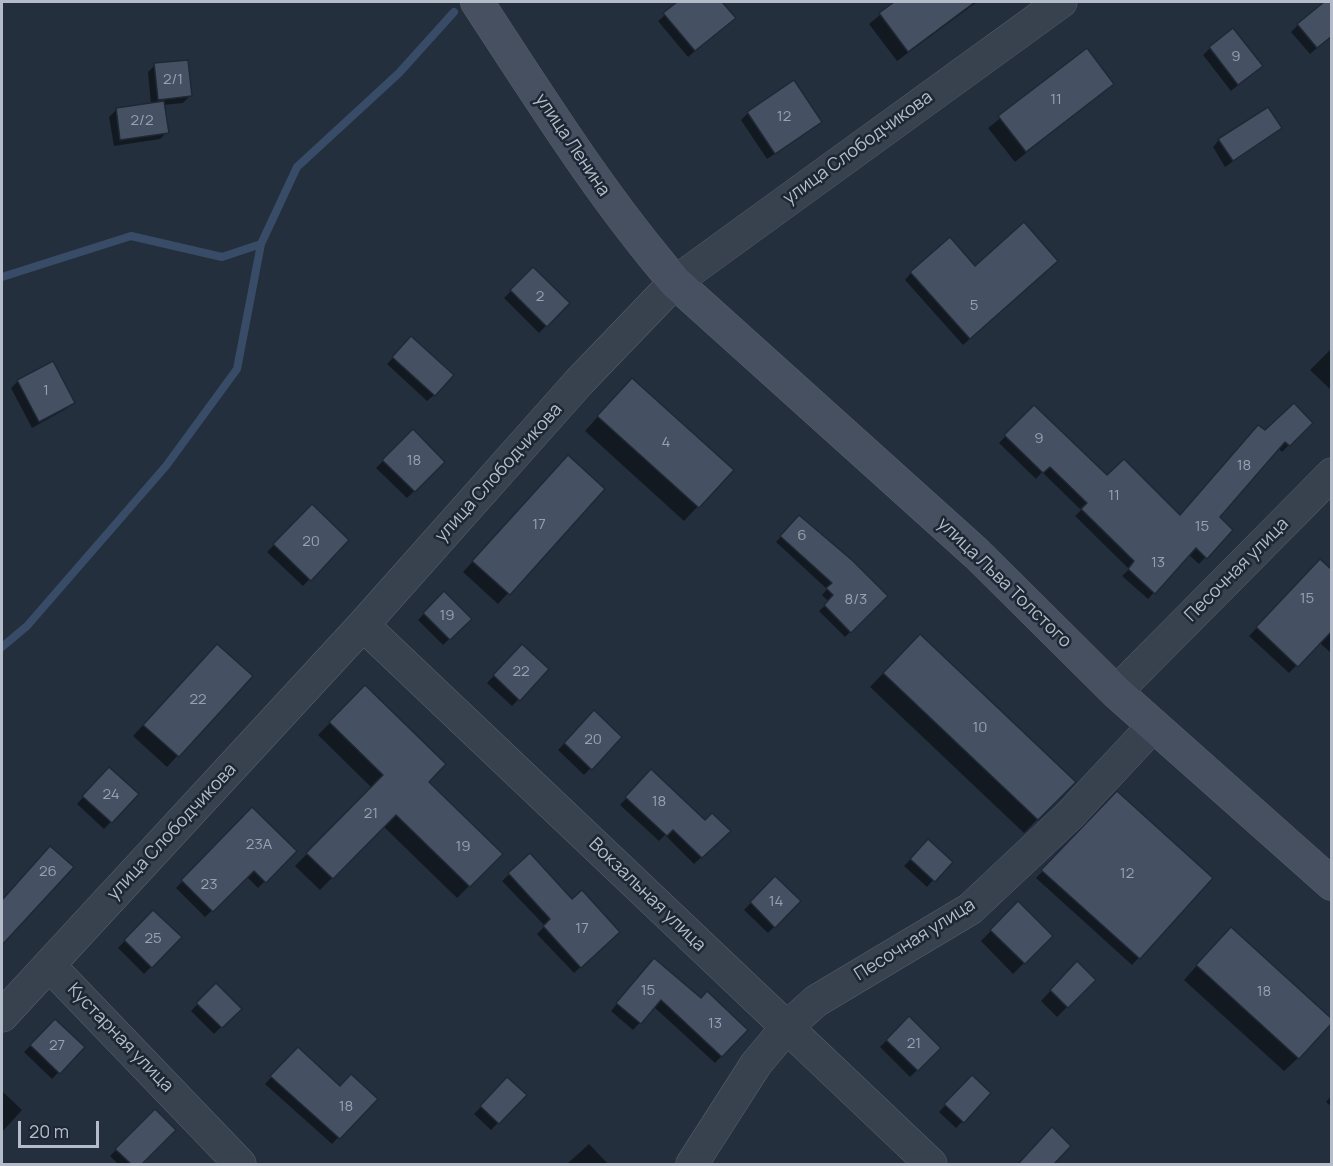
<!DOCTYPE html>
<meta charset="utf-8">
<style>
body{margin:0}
#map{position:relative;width:1333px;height:1166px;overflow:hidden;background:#242f3e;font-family:Manrope,sans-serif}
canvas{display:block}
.frame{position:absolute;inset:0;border:3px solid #b4bcc9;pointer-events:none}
.scale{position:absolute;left:18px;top:1121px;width:81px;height:27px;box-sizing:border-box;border:3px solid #b4bcc9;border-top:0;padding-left:8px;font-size:18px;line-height:21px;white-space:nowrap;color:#b4bcc9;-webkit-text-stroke:4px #1d2633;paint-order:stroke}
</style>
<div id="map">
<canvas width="1333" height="1166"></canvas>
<div class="frame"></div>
<div class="scale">20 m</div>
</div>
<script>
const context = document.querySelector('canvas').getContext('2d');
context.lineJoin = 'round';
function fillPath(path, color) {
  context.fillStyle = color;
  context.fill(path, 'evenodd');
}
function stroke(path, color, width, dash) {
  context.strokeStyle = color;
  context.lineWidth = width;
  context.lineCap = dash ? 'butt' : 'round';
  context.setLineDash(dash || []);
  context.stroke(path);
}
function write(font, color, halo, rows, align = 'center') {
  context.font = font + ' Manrope,sans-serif';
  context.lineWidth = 5;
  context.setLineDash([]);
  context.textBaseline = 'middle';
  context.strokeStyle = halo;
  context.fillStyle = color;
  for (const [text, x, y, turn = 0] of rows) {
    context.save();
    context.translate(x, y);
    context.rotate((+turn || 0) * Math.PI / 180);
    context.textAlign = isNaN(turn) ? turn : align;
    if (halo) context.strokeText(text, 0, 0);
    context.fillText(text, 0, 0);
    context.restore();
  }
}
const shadow = new Path2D(`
 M 680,2 L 720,2 L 734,17 L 688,57 L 658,21 Z
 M 896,2 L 977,2 L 897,61 L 869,24 Z
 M 1298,25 L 1332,35 L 1310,54 L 1291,32 Z
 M 1210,48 L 1261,66 L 1231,91 L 1203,55 Z
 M 1086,50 L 1112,83 L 1015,162 L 988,128 Z
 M 155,65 L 190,96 L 183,103 L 163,105 L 167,132 L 160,139 L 114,146 L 109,117 L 116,110 L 151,105 L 148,72 Z
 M 748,113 L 820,122 L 767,159 L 741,120 Z
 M 1280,128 L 1225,167 L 1213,147 L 1219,140 Z
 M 1050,267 L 963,345 L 905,280 L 911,273 L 975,268 Z
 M 533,269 L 568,303 L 539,333 L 504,298 Z
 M 405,345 L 434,395 L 427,401 L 387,364 Z
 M 1331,349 L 1332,349 L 1332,391 L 1310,370 Z
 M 18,381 L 73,402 L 66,409 L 32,428 L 11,388 Z
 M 618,394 L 732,470 L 684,521 L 585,431 Z
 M 1034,407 L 1107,477 L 1179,516 L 1265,432 L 1311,423 L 1282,452 L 1278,448 L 1218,517 L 1231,530 L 1199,564 L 1188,554 L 1148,599 L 1122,576 L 1129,569 L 1075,516 L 1081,510 L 1042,472 L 1036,479 L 999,443 Z
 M 413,431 L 443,462 L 407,498 L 376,468 Z
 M 558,468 L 603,489 L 498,604 L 463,572 Z
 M 312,506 L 347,540 L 303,586 L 267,552 Z
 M 794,523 L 886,596 L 845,637 L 819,611 L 829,602 L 822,595 L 827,589 L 776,542 Z
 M 1320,561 L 1328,568 L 1332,564 L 1332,654 L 1319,642 L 1289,673 L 1249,636 Z
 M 444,593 L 470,619 L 443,645 L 418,620 Z
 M 522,646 L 547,669 L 512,706 L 487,683 Z
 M 906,649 L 1074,782 L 1024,833 L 870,687 Z
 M 207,656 L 251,676 L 167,767 L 133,736 Z
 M 365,687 L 427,782 L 501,854 L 457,898 L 383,826 L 320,890 L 295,866 L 372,788 L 318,735 Z
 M 594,713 L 620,737 L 584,775 L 558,750 Z
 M 652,771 L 722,838 L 694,864 L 665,835 L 659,841 L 620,805 Z
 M 103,776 L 137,794 L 104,829 L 77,804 Z
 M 1117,793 L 1211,878 L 1132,965 L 1036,878 Z
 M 252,809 L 295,851 L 258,888 L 247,877 L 205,917 L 176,888 Z
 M 921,848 L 933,880 L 927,887 L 904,866 Z
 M 530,855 L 572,902 L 612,939 L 574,973 L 537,934 L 545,926 L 502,881 Z
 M 72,867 L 2,943 L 2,899 Z
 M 775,878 L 799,901 L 768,933 L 744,910 Z
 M 1018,903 L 1051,936 L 1013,974 L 981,941 Z
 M 153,912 L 180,938 L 144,974 L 118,948 Z
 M 1217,943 L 1298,1058 L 1284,1071 L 1184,980 Z
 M 648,967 L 746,1030 L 715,1063 L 654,1007 L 633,1030 L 611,1011 Z
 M 1067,973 L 1094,980 L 1057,1017 L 1041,1001 Z
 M 216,985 L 239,1009 L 214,1034 L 191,1011 Z
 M 909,1018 L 939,1048 L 910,1077 L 880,1047 Z
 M 55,1021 L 83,1047 L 52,1079 L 24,1052 Z
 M 298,1049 L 340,1088 L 375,1099 L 332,1144 L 265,1084 Z
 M 508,1079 L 525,1095 L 491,1130 L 474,1114 Z
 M 965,1084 L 989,1094 L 956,1128 L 939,1112 Z
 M 2,1091 L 22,1110 L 2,1132 Z
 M 1332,1095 L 1332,1107 L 1326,1102 Z
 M 155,1111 L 174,1130 L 140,1164 L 118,1164 L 110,1156 Z
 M 589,1144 L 608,1164 L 567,1164 Z`);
const stream = new Path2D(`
 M 2,277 L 131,236 L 222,257 L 261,244
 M 2,647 L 27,626 L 166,466 L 237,369 L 261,244 L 297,167 L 399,73 L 454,12`);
const building = new Path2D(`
 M 677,2 L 722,2 L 736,18 L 695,51 L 663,13 Z
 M 894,2 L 975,2 L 908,52 L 879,13 Z
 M 1324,2 L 1332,2 L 1332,36 L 1317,48 L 1297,24 Z
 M 1233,28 L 1263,66 L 1238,85 L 1209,47 Z
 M 1087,48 L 1114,84 L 1026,152 L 998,116 Z
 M 188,60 L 192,96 L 158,100 L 154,63 Z
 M 794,80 L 822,122 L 775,154 L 747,112 Z
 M 164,101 L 169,133 L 120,140 L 116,108 Z
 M 1268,107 L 1282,128 L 1233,161 L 1218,139 Z
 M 1024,222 L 1058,261 L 970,339 L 910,272 L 950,237 L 975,266 Z
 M 533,267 L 570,303 L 547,327 L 510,290 Z
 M 411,336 L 454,375 L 435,396 L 392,357 Z
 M 53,361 L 75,403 L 39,422 L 17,380 Z
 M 632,378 L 734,470 L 699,508 L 597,416 Z
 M 1294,403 L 1313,423 L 1290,446 L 1285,442 L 1220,517 L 1233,530 L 1207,559 L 1196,548 L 1155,594 L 1128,569 L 1134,561 L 1081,509 L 1087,503 L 1050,467 L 1043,473 L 1004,435 L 1034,405 L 1107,475 L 1124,459 L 1180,515 L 1258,425 L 1265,430 Z
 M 413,429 L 445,462 L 415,492 L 382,460 Z
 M 568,455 L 605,489 L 510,595 L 472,561 Z
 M 312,504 L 349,540 L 311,581 L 273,544 Z
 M 799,515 L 853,561 L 888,596 L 851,633 L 824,605 L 833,595 L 826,588 L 832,583 L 780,536 Z
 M 1320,559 L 1332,570 L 1332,631 L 1298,667 L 1256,627 Z
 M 444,591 L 472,619 L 450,640 L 423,613 Z
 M 920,634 L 1076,782 L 1038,820 L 883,673 Z
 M 217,644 L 253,676 L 179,757 L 143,725 Z
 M 522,644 L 549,669 L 520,701 L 493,675 Z
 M 365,685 L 446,764 L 429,782 L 503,854 L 470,887 L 396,815 L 333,879 L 306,853 L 383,775 L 329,722 Z
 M 594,710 L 622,737 L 592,770 L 564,743 Z
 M 109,767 L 139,794 L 112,823 L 82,796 Z
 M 651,769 L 705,820 L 712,813 L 731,831 L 702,858 L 673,830 L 667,836 L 625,797 Z
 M 1117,791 L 1213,878 L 1140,959 L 1041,870 Z
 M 252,807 L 297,851 L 266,883 L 254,871 L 213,912 L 181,880 Z
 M 928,839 L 953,862 L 935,882 L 910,859 Z
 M 50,846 L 74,867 L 2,945 L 2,900 Z
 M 530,853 L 572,899 L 582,890 L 620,932 L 581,968 L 543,926 L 550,919 L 508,873 Z
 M 775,876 L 801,901 L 775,928 L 750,902 Z
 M 1018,901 L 1053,936 L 1025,964 L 990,930 Z
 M 153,910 L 182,937 L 152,968 L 124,940 Z
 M 1231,927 L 1332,1019 L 1332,1023 L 1299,1059 L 1196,965 Z
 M 654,958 L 701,998 L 707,991 L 748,1030 L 722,1057 L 661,1000 L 641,1024 L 616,1003 Z
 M 1077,961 L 1096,980 L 1068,1008 L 1050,990 Z
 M 216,983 L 242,1009 L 222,1028 L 196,1003 Z
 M 909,1016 L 941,1048 L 918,1071 L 886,1040 Z
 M 55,1019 L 85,1047 L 60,1074 L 30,1045 Z
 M 298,1047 L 340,1086 L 351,1074 L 378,1099 L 340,1139 L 270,1076 Z
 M 972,1075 L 991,1093 L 964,1123 L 944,1104 Z
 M 507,1077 L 527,1095 L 499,1124 L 480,1106 Z
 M 155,1109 L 176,1130 L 142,1164 L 131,1164 L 115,1149 Z
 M 1052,1127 L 1071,1146 L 1054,1164 L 1018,1164 Z`);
const street = new Path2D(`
 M 363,625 L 931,1164
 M 1116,692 L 1332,474
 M 49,965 L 240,1164
 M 2,1016 L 363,625 L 579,382 L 675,282 L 1061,2
 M 692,1164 L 756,1064 L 786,1028 L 816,1001 L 970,909 L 1070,815 L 1154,725`);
const secondary = new Path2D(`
 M 477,2 C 540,98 600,195 675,282 L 977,554 L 1116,692 L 1332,884`);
const numberNames = [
 ["9",1236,57],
 ["2/1",173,80],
 ["11",1056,100],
 ["12",784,117],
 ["2/2",142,121],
 ["2",540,297],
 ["5",974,306],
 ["1",46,391],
 ["9",1039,439],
 ["4",666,443],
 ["18",414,461],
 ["18",1244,466],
 ["11",1114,496],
 ["17",539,525],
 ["15",1202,527],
 ["6",802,536],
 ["20",311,542],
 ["13",1158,563],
 ["15",1307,599],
 ["8/3",856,600],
 ["19",447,616],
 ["22",521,672],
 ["22",198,700],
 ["10",980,728],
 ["20",593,740],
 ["24",111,795],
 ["18",659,802],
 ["21",371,814],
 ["23А",259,845],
 ["19",463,847],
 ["26",48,872],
 ["12",1127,874],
 ["23",209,885],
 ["14",776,902],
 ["17",582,929],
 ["25",153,939],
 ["15",648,991],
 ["18",1264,992],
 ["13",715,1024],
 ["21",914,1044],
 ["27",57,1046],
 ["18",346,1107]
];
const streetNames = [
 ["улица Ленина",572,145,56],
 ["улица Слободчикова",858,148,-36],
 ["улица Слободчикова",499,473,-48],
 ["Песочная улица",1237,570,-45],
 ["улица Льва Толстого",1004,583,44],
 ["улица Слободчикова",172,832,-47],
 ["Вокзальная улица",647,895,44],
 ["Песочная улица",915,940,-32],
 ["Кустарная улица",120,1038,46]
];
fillPath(shadow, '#0007');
stroke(stream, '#394c67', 8);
fillPath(building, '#455162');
stroke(building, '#1f2835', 1.5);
stroke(street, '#565f6c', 33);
stroke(secondary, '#565f6c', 34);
stroke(street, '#38414e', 32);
stroke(secondary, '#465061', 33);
write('15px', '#98a1af', null, numberNames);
write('18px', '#b4bcc9', '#1d2633', streetNames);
</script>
